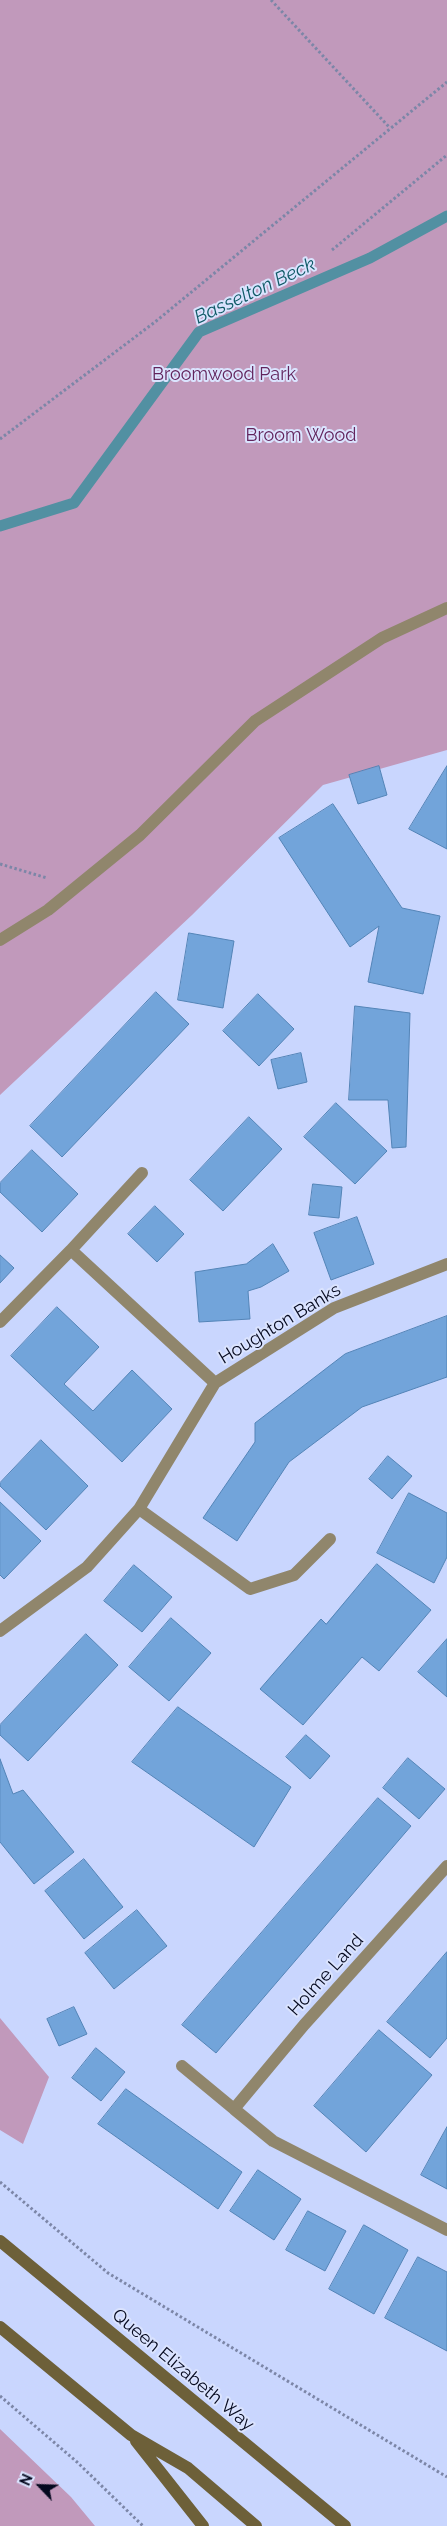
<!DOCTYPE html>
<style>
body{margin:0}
#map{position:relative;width:447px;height:2526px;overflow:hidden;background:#c9d6fe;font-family:Raleway,sans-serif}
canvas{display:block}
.north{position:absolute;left:15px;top:2461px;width:50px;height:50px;-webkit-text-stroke:4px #dae3fe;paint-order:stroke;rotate:294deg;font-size:14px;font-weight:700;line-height:20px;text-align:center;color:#05091f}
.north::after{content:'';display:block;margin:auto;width:18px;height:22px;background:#05091f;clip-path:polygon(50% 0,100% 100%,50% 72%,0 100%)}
</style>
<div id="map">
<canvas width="447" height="2526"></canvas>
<div class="north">N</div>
</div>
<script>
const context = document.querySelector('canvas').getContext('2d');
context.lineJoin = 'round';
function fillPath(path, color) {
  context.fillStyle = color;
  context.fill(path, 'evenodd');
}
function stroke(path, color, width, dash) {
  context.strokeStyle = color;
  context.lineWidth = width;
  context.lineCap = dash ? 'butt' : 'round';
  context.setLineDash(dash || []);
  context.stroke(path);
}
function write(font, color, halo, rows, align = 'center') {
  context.font = font + ' Raleway,sans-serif';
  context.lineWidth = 4;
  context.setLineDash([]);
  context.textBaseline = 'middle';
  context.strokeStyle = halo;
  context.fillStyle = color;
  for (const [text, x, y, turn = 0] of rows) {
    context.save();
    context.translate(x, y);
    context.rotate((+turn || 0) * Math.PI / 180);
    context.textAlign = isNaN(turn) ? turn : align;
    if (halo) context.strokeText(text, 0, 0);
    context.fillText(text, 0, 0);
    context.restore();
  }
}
const green = new Path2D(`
 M 0,0 L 447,0 L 447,750 L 323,785 L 192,915 L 0,1095 Z
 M 0,2018 L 49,2077 L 23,2144 L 0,2130 Z
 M 0,2429 L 71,2497 L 95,2526 L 0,2526 Z`);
const stream = new Path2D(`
 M 0,526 L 74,503 L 199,332 L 370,258 L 447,216`);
const building = new Path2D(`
 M 379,766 L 387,795 L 358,804 L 349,775 Z
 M 447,766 L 447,849 L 409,829 Z
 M 333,804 L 402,908 L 440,916 L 423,994 L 368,982 L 379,926 L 350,947 L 279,838 Z
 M 189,933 L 234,941 L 223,1008 L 178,1000 Z
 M 156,992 L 189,1024 L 62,1157 L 30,1126 Z
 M 258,994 L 294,1029 L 259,1066 L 223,1031 Z
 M 355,1006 L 410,1013 L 406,1147 L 392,1148 L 388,1100 L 349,1100 Z
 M 301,1053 L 307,1082 L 278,1089 L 271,1060 Z
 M 336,1103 L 387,1151 L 355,1184 L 304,1137 Z
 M 249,1117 L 282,1149 L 223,1211 L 190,1180 Z
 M 32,1150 L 78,1194 L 42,1232 L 0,1192 L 0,1183 Z
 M 313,1184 L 342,1187 L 339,1218 L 309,1215 Z
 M 155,1206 L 184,1234 L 157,1262 L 128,1234 Z
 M 357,1217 L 374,1264 L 331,1280 L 314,1233 Z
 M 273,1244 L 289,1271 L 261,1287 L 248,1291 L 250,1319 L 199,1322 L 195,1272 L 246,1264 Z
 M 0,1255 L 14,1268 L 0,1283 Z
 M 57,1307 L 99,1347 L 64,1384 L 93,1411 L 132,1370 L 172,1409 L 122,1462 L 11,1356 Z
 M 447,1316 L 447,1377 L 362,1407 L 289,1462 L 237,1541 L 203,1518 L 255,1442 L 255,1423 L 345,1354 Z
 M 41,1440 L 88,1486 L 46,1530 L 0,1486 L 0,1483 Z
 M 388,1456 L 412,1476 L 392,1499 L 369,1479 Z
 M 409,1493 L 447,1513 L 447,1557 L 434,1583 L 377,1553 Z
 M 0,1502 L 41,1541 L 4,1579 L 0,1575 Z
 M 377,1564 L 431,1610 L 379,1671 L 362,1657 L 303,1725 L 260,1689 L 321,1619 L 326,1624 Z
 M 134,1565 L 172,1597 L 142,1632 L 104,1601 Z
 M 171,1618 L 211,1653 L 169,1701 L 129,1667 Z
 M 86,1634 L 118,1665 L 28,1761 L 0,1735 L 0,1725 Z
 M 447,1639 L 447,1697 L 418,1672 Z
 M 178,1707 L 291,1787 L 254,1847 L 132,1762 Z
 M 306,1735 L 330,1756 L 310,1779 L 286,1757 Z
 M 408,1758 L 445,1789 L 419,1819 L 383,1788 Z
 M 0,1759 L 13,1794 L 23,1790 L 74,1852 L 34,1884 L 0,1842 Z
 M 378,1798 L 411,1826 L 216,2053 L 182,2025 Z
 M 84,1859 L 123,1907 L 84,1939 L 45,1891 Z
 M 137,1910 L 167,1946 L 114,1989 L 85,1953 Z
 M 447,1952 L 447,2038 L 430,2058 L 387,2022 Z
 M 74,2007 L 87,2034 L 59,2046 L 47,2019 Z
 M 379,2030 L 432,2075 L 366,2152 L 314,2106 Z
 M 96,2048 L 125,2072 L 101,2101 L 72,2078 Z
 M 126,2089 L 242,2172 L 218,2209 L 98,2124 Z
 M 447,2127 L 447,2189 L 421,2175 Z
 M 258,2170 L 301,2199 L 274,2240 L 230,2211 Z
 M 308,2211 L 346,2231 L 325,2271 L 286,2250 Z
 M 364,2225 L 408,2250 L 374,2314 L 329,2289 Z
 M 418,2257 L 447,2272 L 447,2351 L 385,2318 Z`);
const path = new Path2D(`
 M 271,0 L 390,128
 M 332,250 L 447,155
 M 0,439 L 155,322 L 447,82
 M 0,864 L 47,878
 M 0,2182 L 108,2273 L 447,2477
 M 0,2396 L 77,2462 L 143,2526`);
const lane = new Path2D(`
 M 0,940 L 48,910 L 140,835 L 255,721 L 382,638 L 447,608`);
const street = new Path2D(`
 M 71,1250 L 142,1173
 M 0,1322 L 71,1250 L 215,1383
 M 139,1509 L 250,1589 L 294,1575 L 330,1539
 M 0,1631 L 87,1567 L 139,1509 L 215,1383 L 334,1308 L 447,1264
 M 447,1866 L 304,2025 L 234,2109 L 273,2141 L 447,2230
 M 182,2066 L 234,2109`);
const secondary = new Path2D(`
 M 0,2241 L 345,2526
 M 0,2327 L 131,2435 L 188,2468 L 256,2526
 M 136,2441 L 203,2526`);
const parkNames = [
 ["Broomwood Park",224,375],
 ["Broom Wood",301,436]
];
const streetNames = [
 ["Houghton Banks",280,1324,-31],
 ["Holme Land",326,1975,-48],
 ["Queen Elizabeth Way",183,2370,40]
];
const waterNames = [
 ["Basselton Beck",255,291,-25]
];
fillPath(green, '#c199bb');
stroke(stream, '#5290a2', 11);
fillPath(building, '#72a4da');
stroke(building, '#5384b7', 1);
stroke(path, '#7c86a7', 3, [2.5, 2.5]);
stroke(lane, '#90866c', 12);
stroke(street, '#90866c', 12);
stroke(secondary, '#6d6039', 12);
write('18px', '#62245c', '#dae3fe', parkNames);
write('18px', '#05091f', '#dae3fe', streetNames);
write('italic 19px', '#0f5a66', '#dae3fe', waterNames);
</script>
